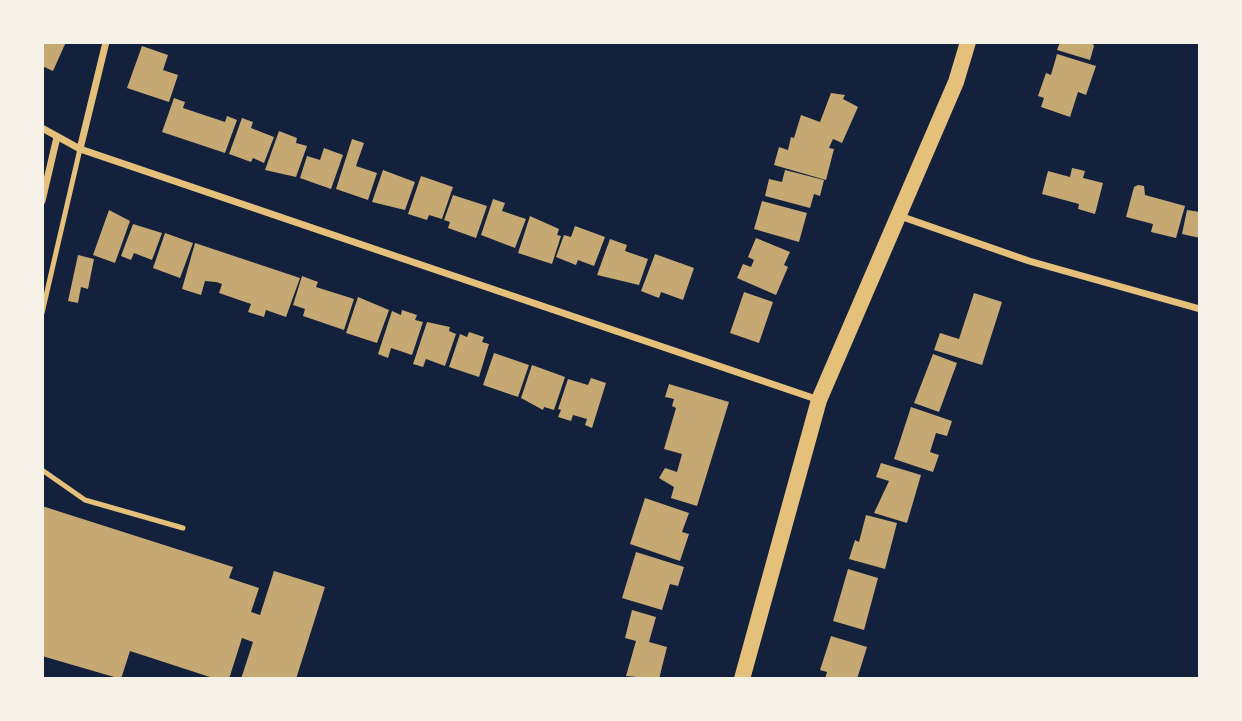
<!DOCTYPE html>
<style>
body{margin:0}
#map{position:relative;width:1242px;height:721px;overflow:hidden;background:#14213d;font-family:"Asap Condensed",sans-serif}
canvas{display:block}
.frame{position:absolute;inset:0;border:44px solid #f6f1e7;pointer-events:none}
</style>
<div id="map">
<canvas width="1242" height="721"></canvas>
<div class="frame"></div>
</div>
<script>
const context = document.querySelector('canvas').getContext('2d');
context.lineJoin = 'round';
function fillPath(path, color) {
  context.fillStyle = color;
  context.fill(path, 'evenodd');
}
function stroke(path, color, width, dash) {
  context.strokeStyle = color;
  context.lineWidth = width;
  context.lineCap = dash ? 'butt' : 'round';
  context.setLineDash(dash || []);
  context.stroke(path);
}
const building = new Path2D(`
 M 42,42 L 66,42 L 53,71 L 42,66 Z
 M 1060,42 L 1092,42 L 1094,46 L 1090,60 L 1057,50 Z
 M 142,46 L 168,55 L 163,70 L 178,75 L 169,102 L 127,88 Z
 M 1057,54 L 1096,66 L 1086,95 L 1078,92 L 1070,117 L 1041,107 L 1044,98 L 1038,96 L 1046,73 L 1051,75 Z
 M 831,93 L 845,95 L 843,99 L 858,107 L 842,143 L 833,139 L 829,148 L 834,149 L 826,180 L 774,165 L 779,147 L 788,150 L 791,137 L 794,138 L 801,115 L 820,122 Z
 M 174,98 L 185,102 L 183,108 L 225,122 L 227,116 L 237,120 L 225,153 L 162,132 Z
 M 242,118 L 253,122 L 251,128 L 274,137 L 264,163 L 253,158 L 251,162 L 229,154 Z
 M 279,131 L 297,138 L 296,143 L 307,146 L 296,177 L 265,170 Z
 M 352,139 L 364,143 L 356,166 L 377,173 L 368,200 L 336,189 Z
 M 324,148 L 343,155 L 331,189 L 300,178 L 307,156 L 320,160 Z
 M 1072,168 L 1085,171 L 1083,178 L 1103,183 L 1095,214 L 1078,209 L 1079,204 L 1042,194 L 1048,171 L 1070,177 Z
 M 383,170 L 415,182 L 405,210 L 372,202 Z
 M 785,170 L 824,180 L 820,196 L 814,194 L 810,208 L 765,196 L 769,179 L 782,182 Z
 M 421,176 L 453,187 L 442,219 L 429,215 L 427,220 L 408,214 Z
 M 1138,185 L 1144,186 L 1145,195 L 1185,206 L 1176,238 L 1151,232 L 1153,224 L 1126,217 L 1134,187 Z
 M 453,195 L 487,206 L 476,238 L 448,228 L 450,222 L 444,220 Z
 M 493,199 L 505,203 L 502,211 L 526,219 L 515,248 L 481,235 Z
 M 762,201 L 807,213 L 799,242 L 754,229 Z
 M 109,210 L 130,221 L 115,263 L 93,255 Z
 M 1187,210 L 1200,212 L 1200,238 L 1182,234 Z
 M 530,216 L 559,229 L 557,235 L 561,236 L 552,264 L 518,253 Z
 M 133,224 L 162,233 L 152,260 L 134,253 L 131,260 L 121,256 Z
 M 575,226 L 605,237 L 594,266 L 578,260 L 576,265 L 556,257 L 564,235 L 571,237 Z
 M 165,233 L 193,243 L 180,278 L 153,268 Z
 M 756,238 L 790,252 L 784,265 L 788,267 L 776,295 L 737,278 L 743,264 L 751,267 L 754,260 L 748,257 Z
 M 610,239 L 627,245 L 625,251 L 648,259 L 639,285 L 597,275 Z
 M 195,243 L 300,278 L 286,317 L 266,310 L 264,317 L 248,312 L 251,304 L 219,293 L 222,284 L 216,282 L 205,281 L 201,295 L 182,289 Z
 M 655,254 L 694,268 L 683,300 L 661,292 L 659,298 L 641,291 Z
 M 78,255 L 94,259 L 88,289 L 81,287 L 78,303 L 68,301 Z
 M 302,276 L 318,282 L 316,287 L 354,299 L 344,330 L 303,316 L 305,309 L 293,305 Z
 M 744,292 L 773,302 L 759,343 L 730,333 Z
 M 974,293 L 1002,302 L 982,365 L 934,350 L 940,333 L 959,339 Z
 M 358,297 L 389,310 L 377,343 L 346,333 Z
 M 402,310 L 417,315 L 415,320 L 423,322 L 412,355 L 391,348 L 388,358 L 378,354 L 392,311 L 401,315 Z
 M 427,322 L 450,327 L 449,331 L 456,334 L 445,366 L 426,359 L 423,367 L 413,364 Z
 M 469,332 L 484,337 L 482,342 L 489,344 L 479,377 L 449,367 L 460,334 L 467,337 Z
 M 494,353 L 529,365 L 518,397 L 483,385 Z
 M 933,354 L 957,363 L 939,412 L 914,403 Z
 M 532,365 L 565,377 L 554,410 L 544,407 L 543,410 L 521,398 Z
 M 591,378 L 606,383 L 592,428 L 585,425 L 587,419 L 573,415 L 571,421 L 558,417 L 561,410 L 558,409 L 568,379 L 588,385 Z
 M 669,384 L 729,402 L 697,506 L 671,498 L 674,487 L 659,478 L 665,468 L 677,472 L 682,454 L 664,449 L 676,408 L 672,406 L 674,399 L 665,397 Z
 M 911,407 L 952,421 L 947,436 L 936,433 L 930,452 L 939,455 L 933,472 L 894,459 Z
 M 881,463 L 921,475 L 907,523 L 874,513 L 889,481 L 876,477 Z
 M 645,498 L 689,513 L 682,532 L 689,534 L 680,561 L 630,544 Z
 M 42,506 L 233,567 L 229,578 L 259,588 L 251,612 L 260,615 L 274,571 L 325,587 L 296,679 L 241,679 L 253,642 L 242,638 L 229,679 L 216,679 L 130,651 L 121,679 L 42,656 Z
 M 866,515 L 897,523 L 885,569 L 849,559 L 855,540 L 859,542 Z
 M 636,552 L 684,567 L 678,586 L 670,584 L 662,610 L 622,598 Z
 M 848,569 L 878,578 L 864,630 L 833,621 Z
 M 632,610 L 656,617 L 649,642 L 667,647 L 659,679 L 626,676 L 636,641 L 625,638 Z
 M 831,636 L 867,647 L 857,679 L 825,679 L 827,672 L 820,670 Z`);
const service = new Path2D(`
 M 42,313 L 80,149
 M 42,470 L 85,500 L 183,528`);
const minor = new Path2D(`
 M 42,128 L 80,149 L 819,400
 M 80,149 L 106,42
 M 42,201 L 57,137
 M 897,215 L 1029,261 L 1200,309`);
const primary = new Path2D(`
 M 742,679 L 819,400 L 956,82 L 968,42`);
fillPath(building, '#c6a872');
stroke(service, '#e5c07b', 5);
stroke(minor, '#e5c07b', 7);
stroke(primary, '#e5c07b', 16);
</script>
